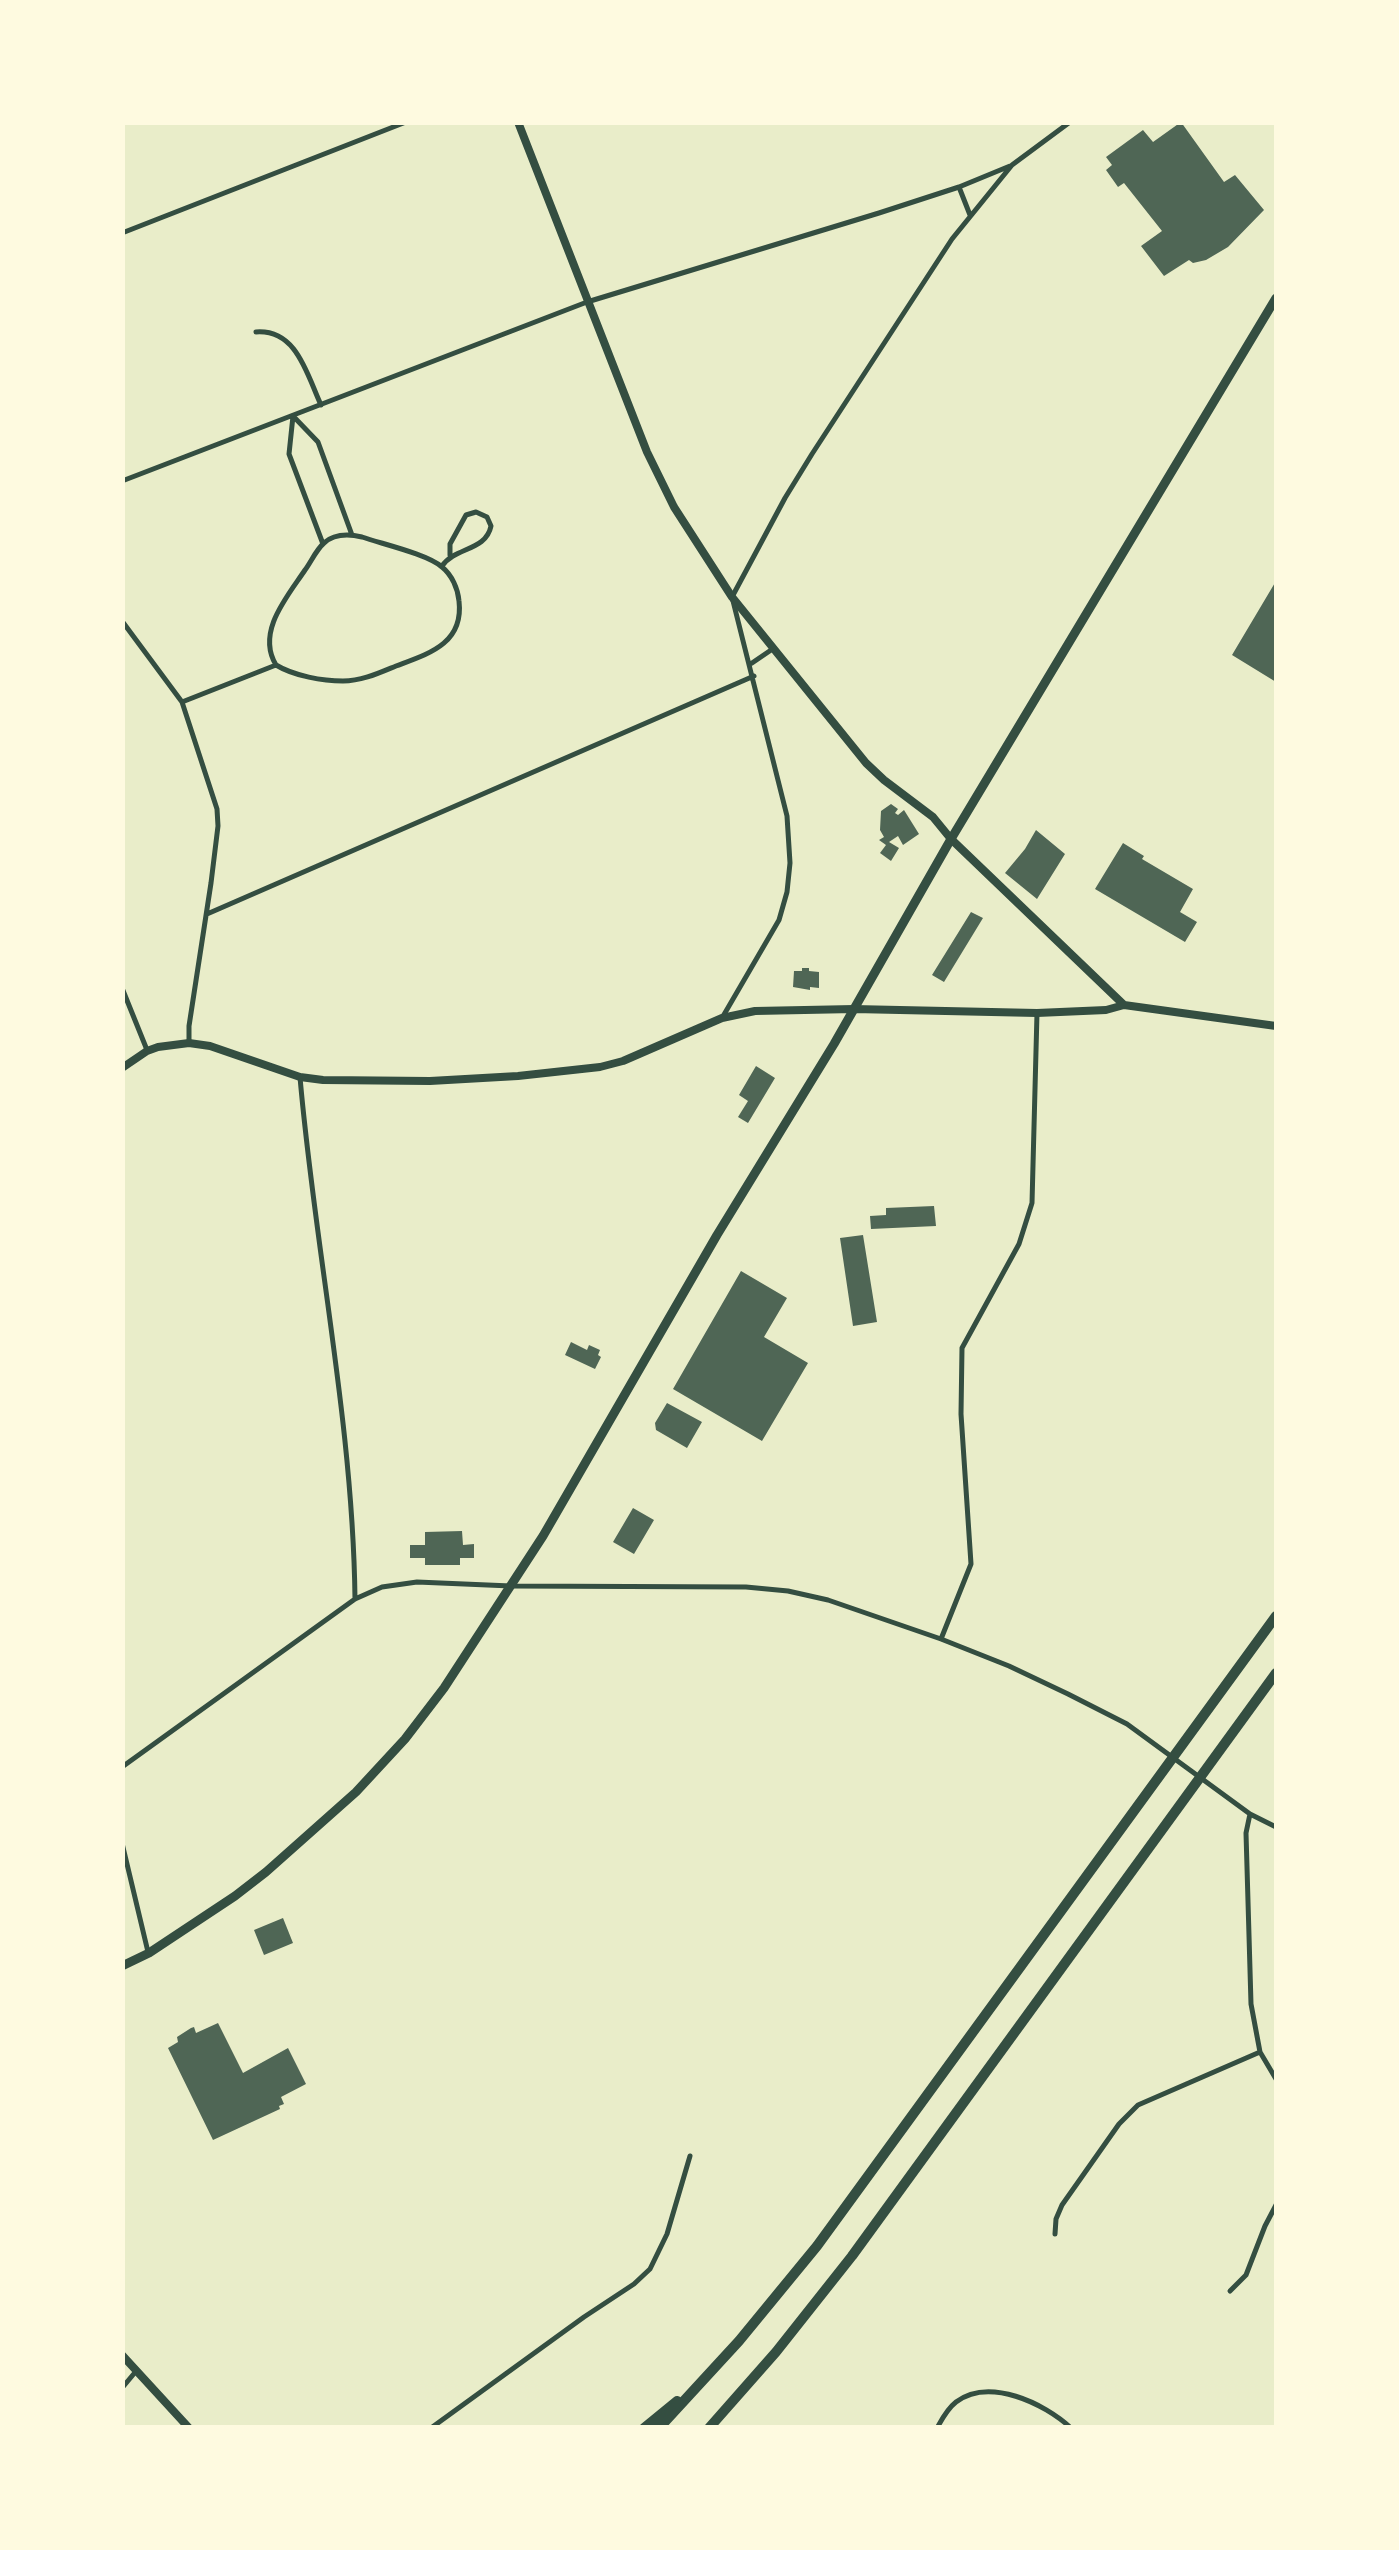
<!DOCTYPE html>
<style>
body{margin:0}
#map{position:relative;width:1399px;height:2550px;overflow:hidden;background:#e9edc9;font-family:"PT Sans",sans-serif}
canvas{display:block}
.frame{position:absolute;inset:0;border:125px solid #fefae0;pointer-events:none}
</style>
<div id="map">
<canvas width="1399" height="2550"></canvas>
<div class="frame"></div>
</div>
<script>
const context = document.querySelector('canvas').getContext('2d');
context.lineJoin = 'round';
function fillPath(path, color) {
  context.fillStyle = color;
  context.fill(path, 'evenodd');
}
function stroke(path, color, width, dash) {
  context.strokeStyle = color;
  context.lineWidth = width;
  context.lineCap = dash ? 'butt' : 'round';
  context.setLineDash(dash || []);
  context.stroke(path);
}
const building = new Path2D(`
 M 1181,122 L 1224,182 L 1235,175 L 1264,210 L 1228,247 L 1206,260 L 1193,263 L 1189,260 L 1164,276 L 1141,246 L 1162,231 L 1124,183 L 1118,187 L 1106,170 L 1112,165 L 1106,157 L 1143,130 L 1153,142 Z
 M 1276,581 L 1276,682 L 1232,655 Z
 M 891,804 L 898,809 L 895,813 L 898,815 L 904,810 L 919,834 L 903,845 L 898,836 L 889,842 L 899,848 L 891,861 L 880,853 L 886,845 L 879,840 L 884,837 L 880,830 L 881,811 Z
 M 1036,830 L 1065,854 L 1037,899 L 1005,873 L 1025,849 Z
 M 1123,843 L 1144,856 L 1142,859 L 1193,889 L 1180,912 L 1197,922 L 1185,942 L 1095,889 Z
 M 971,912 L 983,918 L 944,982 L 932,975 Z
 M 802,968 L 809,968 L 809,971 L 819,972 L 819,988 L 810,987 L 810,990 L 793,987 L 794,971 L 802,971 Z
 M 756,1066 L 775,1078 L 748,1123 L 738,1117 L 748,1101 L 739,1095 Z
 M 934,1206 L 936,1226 L 871,1229 L 870,1216 L 886,1215 L 886,1208 Z
 M 863,1235 L 877,1322 L 853,1326 L 840,1238 Z
 M 741,1271 L 787,1298 L 764,1337 L 808,1363 L 762,1441 L 673,1389 Z
 M 571,1342 L 587,1350 L 589,1345 L 600,1350 L 598,1355 L 601,1357 L 595,1369 L 565,1355 Z
 M 667,1403 L 702,1422 L 687,1448 L 656,1430 L 655,1423 Z
 M 633,1508 L 654,1520 L 634,1554 L 613,1542 Z
 M 462,1531 L 463,1545 L 474,1544 L 474,1558 L 460,1558 L 460,1565 L 425,1565 L 425,1558 L 410,1558 L 410,1545 L 425,1545 L 425,1532 Z
 M 283,1918 L 293,1943 L 264,1955 L 254,1930 Z
 M 218,2023 L 243,2073 L 288,2048 L 306,2084 L 281,2097 L 284,2104 L 279,2106 L 280,2109 L 213,2140 L 168,2048 L 178,2042 L 177,2037 L 191,2028 L 194,2027 L 196,2033 Z`);
const minor = new Path2D(`
 M 959,187 L 970,215
 M 122,233 L 406,122
 M 256,332 C 297,329 307,375 321,405
 M 122,481 L 587,302 L 879,213 L 959,187 L 1010,166
 M 323,544 L 289,454 L 293,416 L 318,442 L 352,535
 M 442,566 C 455,547 486,551 491,526 L 487,517 L 476,512 L 466,515 L 450,544 L 450,555
 M 122,621 L 182,702 L 217,809 L 218,826 L 211,883 L 189,1026 L 189,1043
 M 752,663 L 774,648
 M 182,702 L 276,665 C 256,632 287,597 305,570 C 311,562 316,550 324,543 C 334,534 349,534 362,537 C 382,544 427,554 442,567 C 452,575 458,589 459,601 C 464,644 428,654 396,666 C 379,673 362,681 343,681 C 323,681 294,676 276,665
 M 207,914 L 754,676
 M 122,988 L 147,1050
 M 722,1018 L 779,920 L 787,892 L 790,863 L 787,816 L 732,597 L 785,498 L 812,454 L 952,239 L 1012,165 L 1070,122
 M 300,1077 C 315,1251 353,1424 355,1599
 M 941,1639 L 971,1564 L 961,1414 L 962,1348 L 1019,1244 L 1032,1203 L 1037,1013
 M 122,1767 L 355,1599 L 382,1587 L 417,1582 L 511,1586 L 746,1587 L 788,1591 L 828,1600 L 941,1639 L 1009,1666 L 1068,1694 L 1127,1724 L 1250,1814 L 1276,1827
 M 1250,1814 L 1246,1833 L 1251,2004 L 1260,2052 L 1276,2079
 M 122,1843 L 148,1952
 M 1055,2234 L 1056,2219 L 1062,2205 L 1119,2124 L 1138,2105 L 1260,2052
 M 1230,2291 L 1246,2275 L 1265,2226 L 1276,2205
 M 122,2388 L 137,2370
 M 431,2428 L 584,2317 L 634,2284 L 650,2269 L 667,2234 L 690,2156
 M 937,2428 C 942,2419 947,2409 956,2402 C 989,2377 1044,2403 1071,2428`);
const secondary = new Path2D(`
 M 518,122 L 647,452 L 674,507 L 732,597 L 866,763 L 884,780 L 933,817 L 951,839 L 1124,1005
 M 122,1068 L 147,1051 L 158,1047 L 189,1043 L 210,1046 L 300,1077 L 323,1080 L 430,1081 L 518,1076 L 600,1067 L 623,1061 L 722,1018 L 755,1011 L 854,1009 L 1037,1013 L 1106,1010 L 1124,1005 L 1276,1026
 M 122,2355 L 189,2428`);
const primary = new Path2D(`
 M 122,1966 L 149,1953 L 235,1896 L 266,1872 L 356,1792 L 405,1739 L 444,1688 L 543,1536 L 717,1235 L 834,1044 L 951,839 L 1276,298`);
const motorway = new Path2D(`
 M 644,2428 L 677,2401
 M 659,2428 L 739,2341 L 817,2246 L 1276,1616
 M 709,2428 L 776,2352 L 852,2256 L 1276,1673`);
fillPath(building, '#4f6655');
stroke(minor, '#344e41', 5);
stroke(secondary, '#344e41', 8);
stroke(primary, '#344e41', 9);
stroke(motorway, '#344e41', 10);
</script>
